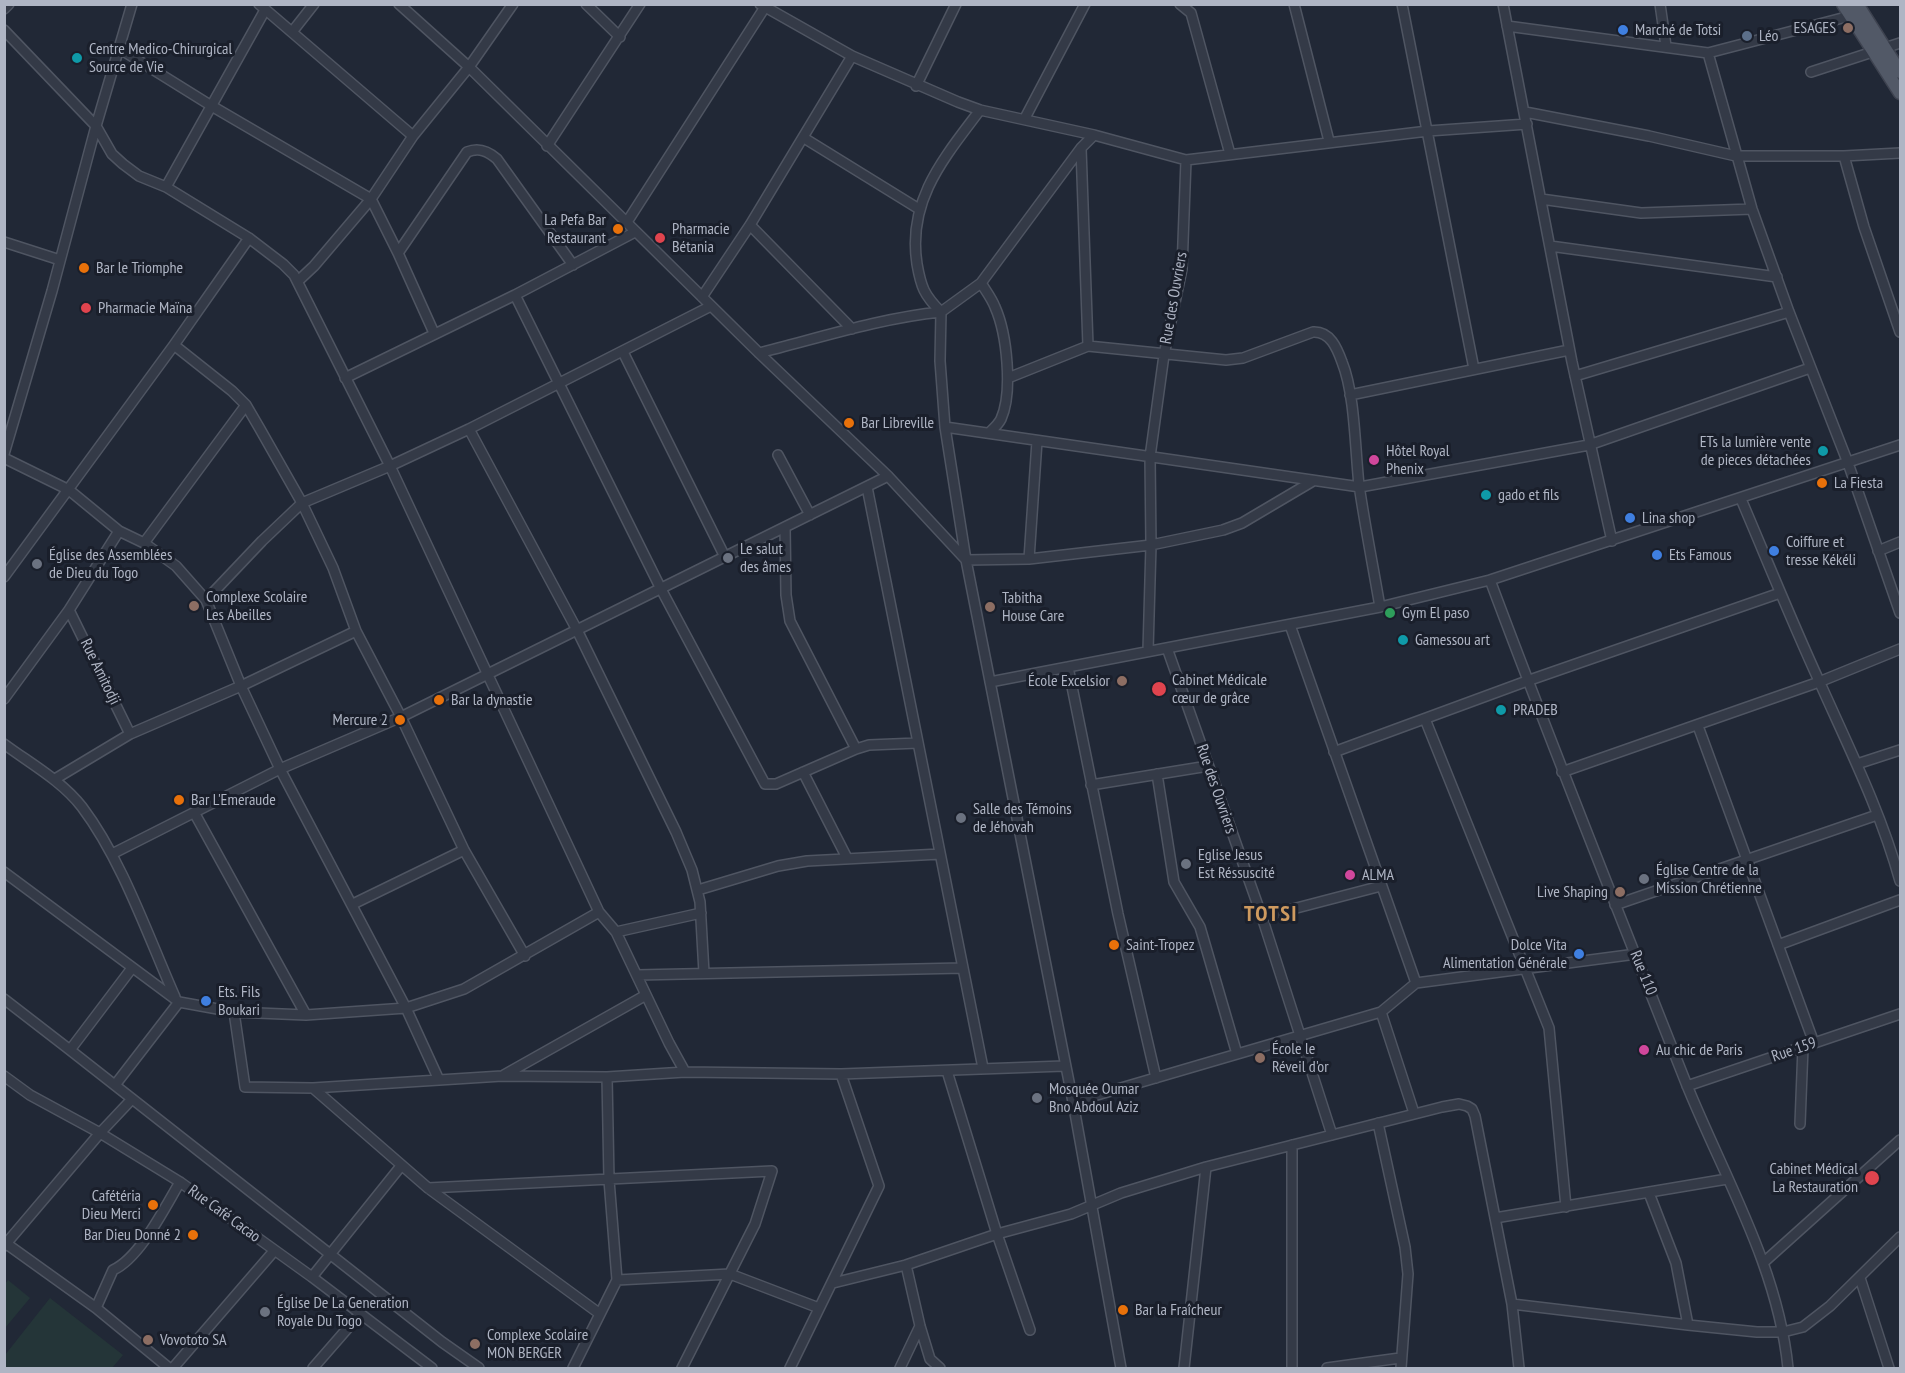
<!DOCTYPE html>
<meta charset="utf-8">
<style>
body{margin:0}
#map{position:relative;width:1905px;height:1373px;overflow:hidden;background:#212836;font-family:"PT Sans Narrow",sans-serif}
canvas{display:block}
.frame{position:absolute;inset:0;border:6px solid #afb5c4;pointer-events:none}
</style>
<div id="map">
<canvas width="1905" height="1373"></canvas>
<div class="frame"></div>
</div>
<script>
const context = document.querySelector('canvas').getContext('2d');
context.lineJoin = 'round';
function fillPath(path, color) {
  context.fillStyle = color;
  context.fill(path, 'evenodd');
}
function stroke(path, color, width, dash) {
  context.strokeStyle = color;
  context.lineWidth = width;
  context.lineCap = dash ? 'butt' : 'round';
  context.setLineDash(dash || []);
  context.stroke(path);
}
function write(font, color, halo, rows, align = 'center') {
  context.font = font + ' "PT Sans Narrow",sans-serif';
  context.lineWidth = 6;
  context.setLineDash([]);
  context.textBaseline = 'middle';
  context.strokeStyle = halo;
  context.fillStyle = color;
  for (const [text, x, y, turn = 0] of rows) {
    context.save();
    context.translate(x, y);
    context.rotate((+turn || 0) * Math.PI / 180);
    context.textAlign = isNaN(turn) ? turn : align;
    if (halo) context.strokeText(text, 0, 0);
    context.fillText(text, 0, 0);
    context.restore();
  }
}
const green = new Path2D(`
 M 8,1280 L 30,1298 L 5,1328 L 5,1284 Z
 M 50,1298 L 123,1355 L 112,1368 L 5,1368 L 5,1355 Z`);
const minor = new Path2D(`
 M 259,4 L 413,136
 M 399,4 L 469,67 L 759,353 L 888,476 L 966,560 L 1029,559 L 1151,545 L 1223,530 L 1242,523 L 1313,481
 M 586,4 L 620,37
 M 760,4 L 852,56 L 958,102 L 980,110 L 1094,135 L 1186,160 L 1428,131 L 1527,124
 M 1180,4 L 1191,13 L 1230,154
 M 1294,4 L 1329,141
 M 1402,4 L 1474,369
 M 1503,4 L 1572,362 L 1612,541
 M 1660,4 L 1666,46
 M 4,9 L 9,4
 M 1507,26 L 1708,53 L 1850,16
 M 4,30 L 96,126 L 112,154 L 123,164 L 139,176 L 166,187 L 249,238 L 283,264 L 294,275 L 390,466 L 599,912 L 616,932 L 669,1043 L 685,1072
 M 292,32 L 314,4
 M 120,49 L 210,105 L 371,199 L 398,253 L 434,333
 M 1708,53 L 1752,209 L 1789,312 L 1848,463 L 1900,613
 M 1811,72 L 1900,43
 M 916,86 L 956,4
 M 980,110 C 944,158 907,200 917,264 C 921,287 924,295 941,312 L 981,283 L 1081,148 L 1094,135
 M 1525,112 L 1649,136 L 1736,156 L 1844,156 L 1900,153
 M 1025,118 L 1085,4
 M 804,138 L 919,209
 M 547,146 L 640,4
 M 1844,156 L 1864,227 L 1900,332
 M 166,187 L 265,10
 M 1541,199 L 1641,213 L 1752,209
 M 627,222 L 765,7
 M 750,225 L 852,329
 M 4,242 L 60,260
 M 1550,246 L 1777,277
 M 398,253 L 467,152 C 479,147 488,151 497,159 L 573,265
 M 298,281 L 314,266 L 371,199 L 413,136 L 469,67 L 513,4
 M 981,283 C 986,291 992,299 995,307 C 1007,334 1013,392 1001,419 C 998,425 993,429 989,433
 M 515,295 L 661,589 L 765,784 L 776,784 L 856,749 L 869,745 L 918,743
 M 702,297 L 750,225 L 852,56
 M 174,345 L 232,391 L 246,405 L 260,429 L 302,503 L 333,568 L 356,631 L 401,717 L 464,850 L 525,956
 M 1088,346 L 1226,360 L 1243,358 L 1313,332 C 1330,331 1337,348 1342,362 C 1355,394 1355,449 1359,485 C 1365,526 1373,566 1380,607
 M 623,352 L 725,557
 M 759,353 C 819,338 880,318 941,312 L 940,361 L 945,427 L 966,560 L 1073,1102 L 1121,1368
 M 1575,376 L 1789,312
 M 345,378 L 515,295 L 635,232
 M 1008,378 L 1088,346 L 1081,148
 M 1350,395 L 1569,350
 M 945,427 L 1360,487 L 1589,445 L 1810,368
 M 469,429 L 577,630 L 676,832 L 692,870 L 700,902 L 704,973
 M 4,454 L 52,291 L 96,126 L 132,4
 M 778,455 L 810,515
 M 4,458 L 69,490 L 119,531 L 144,543 L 176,566 L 206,600 L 241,686 L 280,769 L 406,1008 L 439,1080
 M 867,487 L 983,1068
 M 1741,499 C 1767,560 1792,622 1820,683 C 1849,748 1881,812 1900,881
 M 785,527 L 786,595 L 790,621 L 856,749
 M 144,543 L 246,405
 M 1878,551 L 1900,542
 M 1029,559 L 1037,441
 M 4,577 L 174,345 L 249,238
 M 1490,580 C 1553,749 1620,916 1686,1083 C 1724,1177 1778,1267 1788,1368
 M 206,600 L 262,541 L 302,503 L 390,466 L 469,429 L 711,306
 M 69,610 L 130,734
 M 1290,625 L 1416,983
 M 1167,648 L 1262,917 L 1332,1135
 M 1148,651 L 1151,545 L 1150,457 L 1164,355 L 1182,269 L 1186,160
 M 1068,667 L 1118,914 L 1156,1078
 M 990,682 L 1380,607 L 1490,580 L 1900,445
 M 4,699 L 69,610 L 119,531
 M 1425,719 L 1549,1028 L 1566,1207
 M 1698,726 L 1814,1043
 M 4,744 C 31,764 62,781 82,807 C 122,860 148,936 175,997
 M 1334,752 L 1527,681 L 1780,593
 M 1857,764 L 1900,750
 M 803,772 L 847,858
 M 1562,772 L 1819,682 L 1900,649
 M 1157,774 L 1174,882 L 1200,927 L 1237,1054
 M 55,779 L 130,734 L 241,686 L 356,631
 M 1091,785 L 1208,766
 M 195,814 L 306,1015
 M 112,854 L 280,769 L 401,717 L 888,476
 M 4,872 L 179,1002 L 234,1012 L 306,1015 L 406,1008 L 464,989 L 599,912
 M 698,890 L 778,866 L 807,861 L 940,854
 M 353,904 L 464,850
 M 1615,905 L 1877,815
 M 1262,917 L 1381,886
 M 616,932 L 701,913
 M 1778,945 L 1900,900
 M 637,975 L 963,968
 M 4,999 L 70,1050 L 132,968
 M 234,1012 L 245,1087 L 313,1088 L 502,1076 L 607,1077 L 685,1072 L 841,1074 L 1064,1066
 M 1381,1012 L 1414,1113
 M 70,1050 L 442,1342 L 479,1368
 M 947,1071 L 997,1234 L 1030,1330
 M 504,1075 L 646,995
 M 4,1076 L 30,1095 L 100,1133 L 180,1182 L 312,1277 L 432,1368
 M 115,1085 L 179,1002
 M 1687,1086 L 1900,1014
 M 313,1088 L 428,1188 L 600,1314
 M 1073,1102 L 1381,1012 L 1416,983 L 1636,954
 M 1378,1123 L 1405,1247 L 1408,1274 L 1401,1368
 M 1800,1124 L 1803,1047
 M 1292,1145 L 1292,1368
 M 428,1188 L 772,1171 L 755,1224 L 682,1368
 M 1649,1193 L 1676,1263 L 1688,1325
 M 1495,1218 L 1727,1179
 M 4,1242 L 96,1308 L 169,1368
 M 4,1246 L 100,1133 L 132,1099
 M 1763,1263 L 1900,1140
 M 906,1265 L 920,1326 L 930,1359 L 940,1368
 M 312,1277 L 401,1166
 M 1860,1278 L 1889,1368
 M 617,1280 L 730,1274 L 819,1308
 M 833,1283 L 906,1265 L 997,1234 L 1071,1214 L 1121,1193 L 1206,1167 L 1442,1107 L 1459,1104 L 1467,1106 L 1472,1109 L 1475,1116 L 1512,1304 L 1519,1368
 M 1512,1304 L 1688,1325 L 1757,1332 L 1783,1332 L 1803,1327 L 1830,1306 L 1900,1237
 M 96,1308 L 113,1270 C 140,1258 165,1207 180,1182
 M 173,1368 L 274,1251
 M 313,1368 L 360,1314
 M 573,1368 L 617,1280 L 609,1180 L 607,1077
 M 790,1368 L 879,1186 L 841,1074
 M 900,1368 L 920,1326
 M 1184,1368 L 1206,1167
 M 1327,1368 L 1400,1358`);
const major = new Path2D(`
 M 1843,4 L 1900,93
 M 1857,4 L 1900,72`);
const markers = [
 [1848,28,6,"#8d6e63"],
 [1623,30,6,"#3f7fe0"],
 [1747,36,6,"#5c6f8a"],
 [77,58,6,"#0f9aa8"],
 [618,229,6,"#e8710a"],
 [660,238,6,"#e0444e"],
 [84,268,6,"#e8710a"],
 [86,308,6,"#e0444e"],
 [849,423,6,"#e8710a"],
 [1823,451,6,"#0f9aa8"],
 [1374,460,6,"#d1479c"],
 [1822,483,6,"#e8710a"],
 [1486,495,6,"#0f9aa8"],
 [1630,518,6,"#3f7fe0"],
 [1774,551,6,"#3f7fe0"],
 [1657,555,6,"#3f7fe0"],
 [728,558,6,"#6b7280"],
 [37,564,6,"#6b7280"],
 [194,606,6,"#8d6e63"],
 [990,607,6,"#8d6e63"],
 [1390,613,6,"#2e9e5b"],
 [1403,640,6,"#0f9aa8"],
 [1122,681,6,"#8d6e63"],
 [1159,689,8,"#e0444e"],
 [439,700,6,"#e8710a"],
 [1501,710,6,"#0f9aa8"],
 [400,720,6,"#e8710a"],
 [179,800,6,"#e8710a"],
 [961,818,6,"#6b7280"],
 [1186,864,6,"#6b7280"],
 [1350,875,6,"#d1479c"],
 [1644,879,6,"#6b7280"],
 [1620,892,6,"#8d6e63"],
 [1114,945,6,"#e8710a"],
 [1579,954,6,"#3f7fe0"],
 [206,1001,6,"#3f7fe0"],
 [1644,1050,6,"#d1479c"],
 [1260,1058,6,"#8d6e63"],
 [1037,1098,6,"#6b7280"],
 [1872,1178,8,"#e0444e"],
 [153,1205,6,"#e8710a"],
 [193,1235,6,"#e8710a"],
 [1123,1310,6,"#e8710a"],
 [265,1312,6,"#6b7280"],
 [148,1340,6,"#8d6e63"],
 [475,1344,6,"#8d6e63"]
];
const poiNames = [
 ["ESAGES",1836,28,"right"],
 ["Marché de Totsi",1635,30],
 ["Léo",1759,36],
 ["Centre Medico-Chirurgical",89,49],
 ["Source de Vie",89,67],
 ["La Pefa Bar",606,220,"right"],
 ["Restaurant",606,238,"right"],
 ["Pharmacie",672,229],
 ["Bétania",672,247],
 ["Bar le Triomphe",96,268],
 ["Pharmacie Maïna",98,308],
 ["Bar Libreville",861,423],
 ["ETs la lumière vente",1811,442,"right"],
 ["de pieces détachées",1811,460,"right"],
 ["Hôtel Royal",1386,451],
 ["Phenix",1386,469],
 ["La Fiesta",1834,483],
 ["gado et fils",1498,495],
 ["Lina shop",1642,518],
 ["Coiffure et",1786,542],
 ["tresse Kékéli",1786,560],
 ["Le salut",740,549],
 ["des âmes",740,567],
 ["Église des Assemblées",49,555],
 ["de Dieu du Togo",49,573],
 ["Ets Famous",1669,555],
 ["Complexe Scolaire",206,597],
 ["Les Abeilles",206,615],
 ["Tabitha",1002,598],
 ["House Care",1002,616],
 ["Gym El paso",1402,613],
 ["Gamessou art",1415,640],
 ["Cabinet Médicale",1172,680],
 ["cœur de grâce",1172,698],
 ["École Excelsior",1110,681,"right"],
 ["Bar la dynastie",451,700],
 ["PRADEB",1513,710],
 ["Mercure 2",388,720,"right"],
 ["Bar L'Emeraude",191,800],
 ["Salle des Témoins",973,809],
 ["de Jéhovah",973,827],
 ["Eglise Jesus",1198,855],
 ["Est Réssuscité",1198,873],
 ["Église Centre de la",1656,870],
 ["Mission Chrétienne",1656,888],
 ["ALMA",1362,875],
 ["Live Shaping",1608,892,"right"],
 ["Saint-Tropez",1126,945],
 ["Dolce Vita",1567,945,"right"],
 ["Alimentation Générale",1567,963,"right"],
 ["Ets. Fils",218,992],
 ["Boukari",218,1010],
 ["École le",1272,1049],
 ["Réveil d'or",1272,1067],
 ["Au chic de Paris",1656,1050],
 ["Mosquée Oumar",1049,1089],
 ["Bno Abdoul Aziz",1049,1107],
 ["Cabinet Médical",1858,1169,"right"],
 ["La Restauration",1858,1187,"right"],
 ["Cafétéria",141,1196,"right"],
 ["Dieu Merci",141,1214,"right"],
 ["Bar Dieu Donné 2",181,1235,"right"],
 ["Église De La Generation",277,1303],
 ["Royale Du Togo",277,1321],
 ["Bar la Fraîcheur",1135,1310],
 ["Complexe Scolaire",487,1335],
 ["MON BERGER",487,1353],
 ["Vovototo SA",160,1340]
];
const streetNames = [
 ["Rue des Ouvriers",1174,298,-80],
 ["Rue Amitodji",100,672,64],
 ["Rue des Ouvriers",1216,789,71],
 ["Rue 110",1643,973,68],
 ["Rue 159",1794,1050,-19],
 ["Rue Café Cacao",224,1214,36]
];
const districtNames = [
 ["TOTSI",1271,915]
];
fillPath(green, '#243538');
stroke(minor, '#4f5562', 12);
stroke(major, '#3e4350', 15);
stroke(minor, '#343a47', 9);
stroke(major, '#525967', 12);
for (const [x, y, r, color] of markers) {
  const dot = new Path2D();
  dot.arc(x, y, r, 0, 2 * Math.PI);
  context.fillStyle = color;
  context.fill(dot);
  stroke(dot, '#1a1f2b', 2);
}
write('16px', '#afb5c4', '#1a1f2b', poiNames, 'left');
write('16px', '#afb5c4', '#1a1f2b', streetNames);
context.letterSpacing = '1.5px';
write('bold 22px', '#ce9a5f', '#1a1f2b', districtNames);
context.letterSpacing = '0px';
</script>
